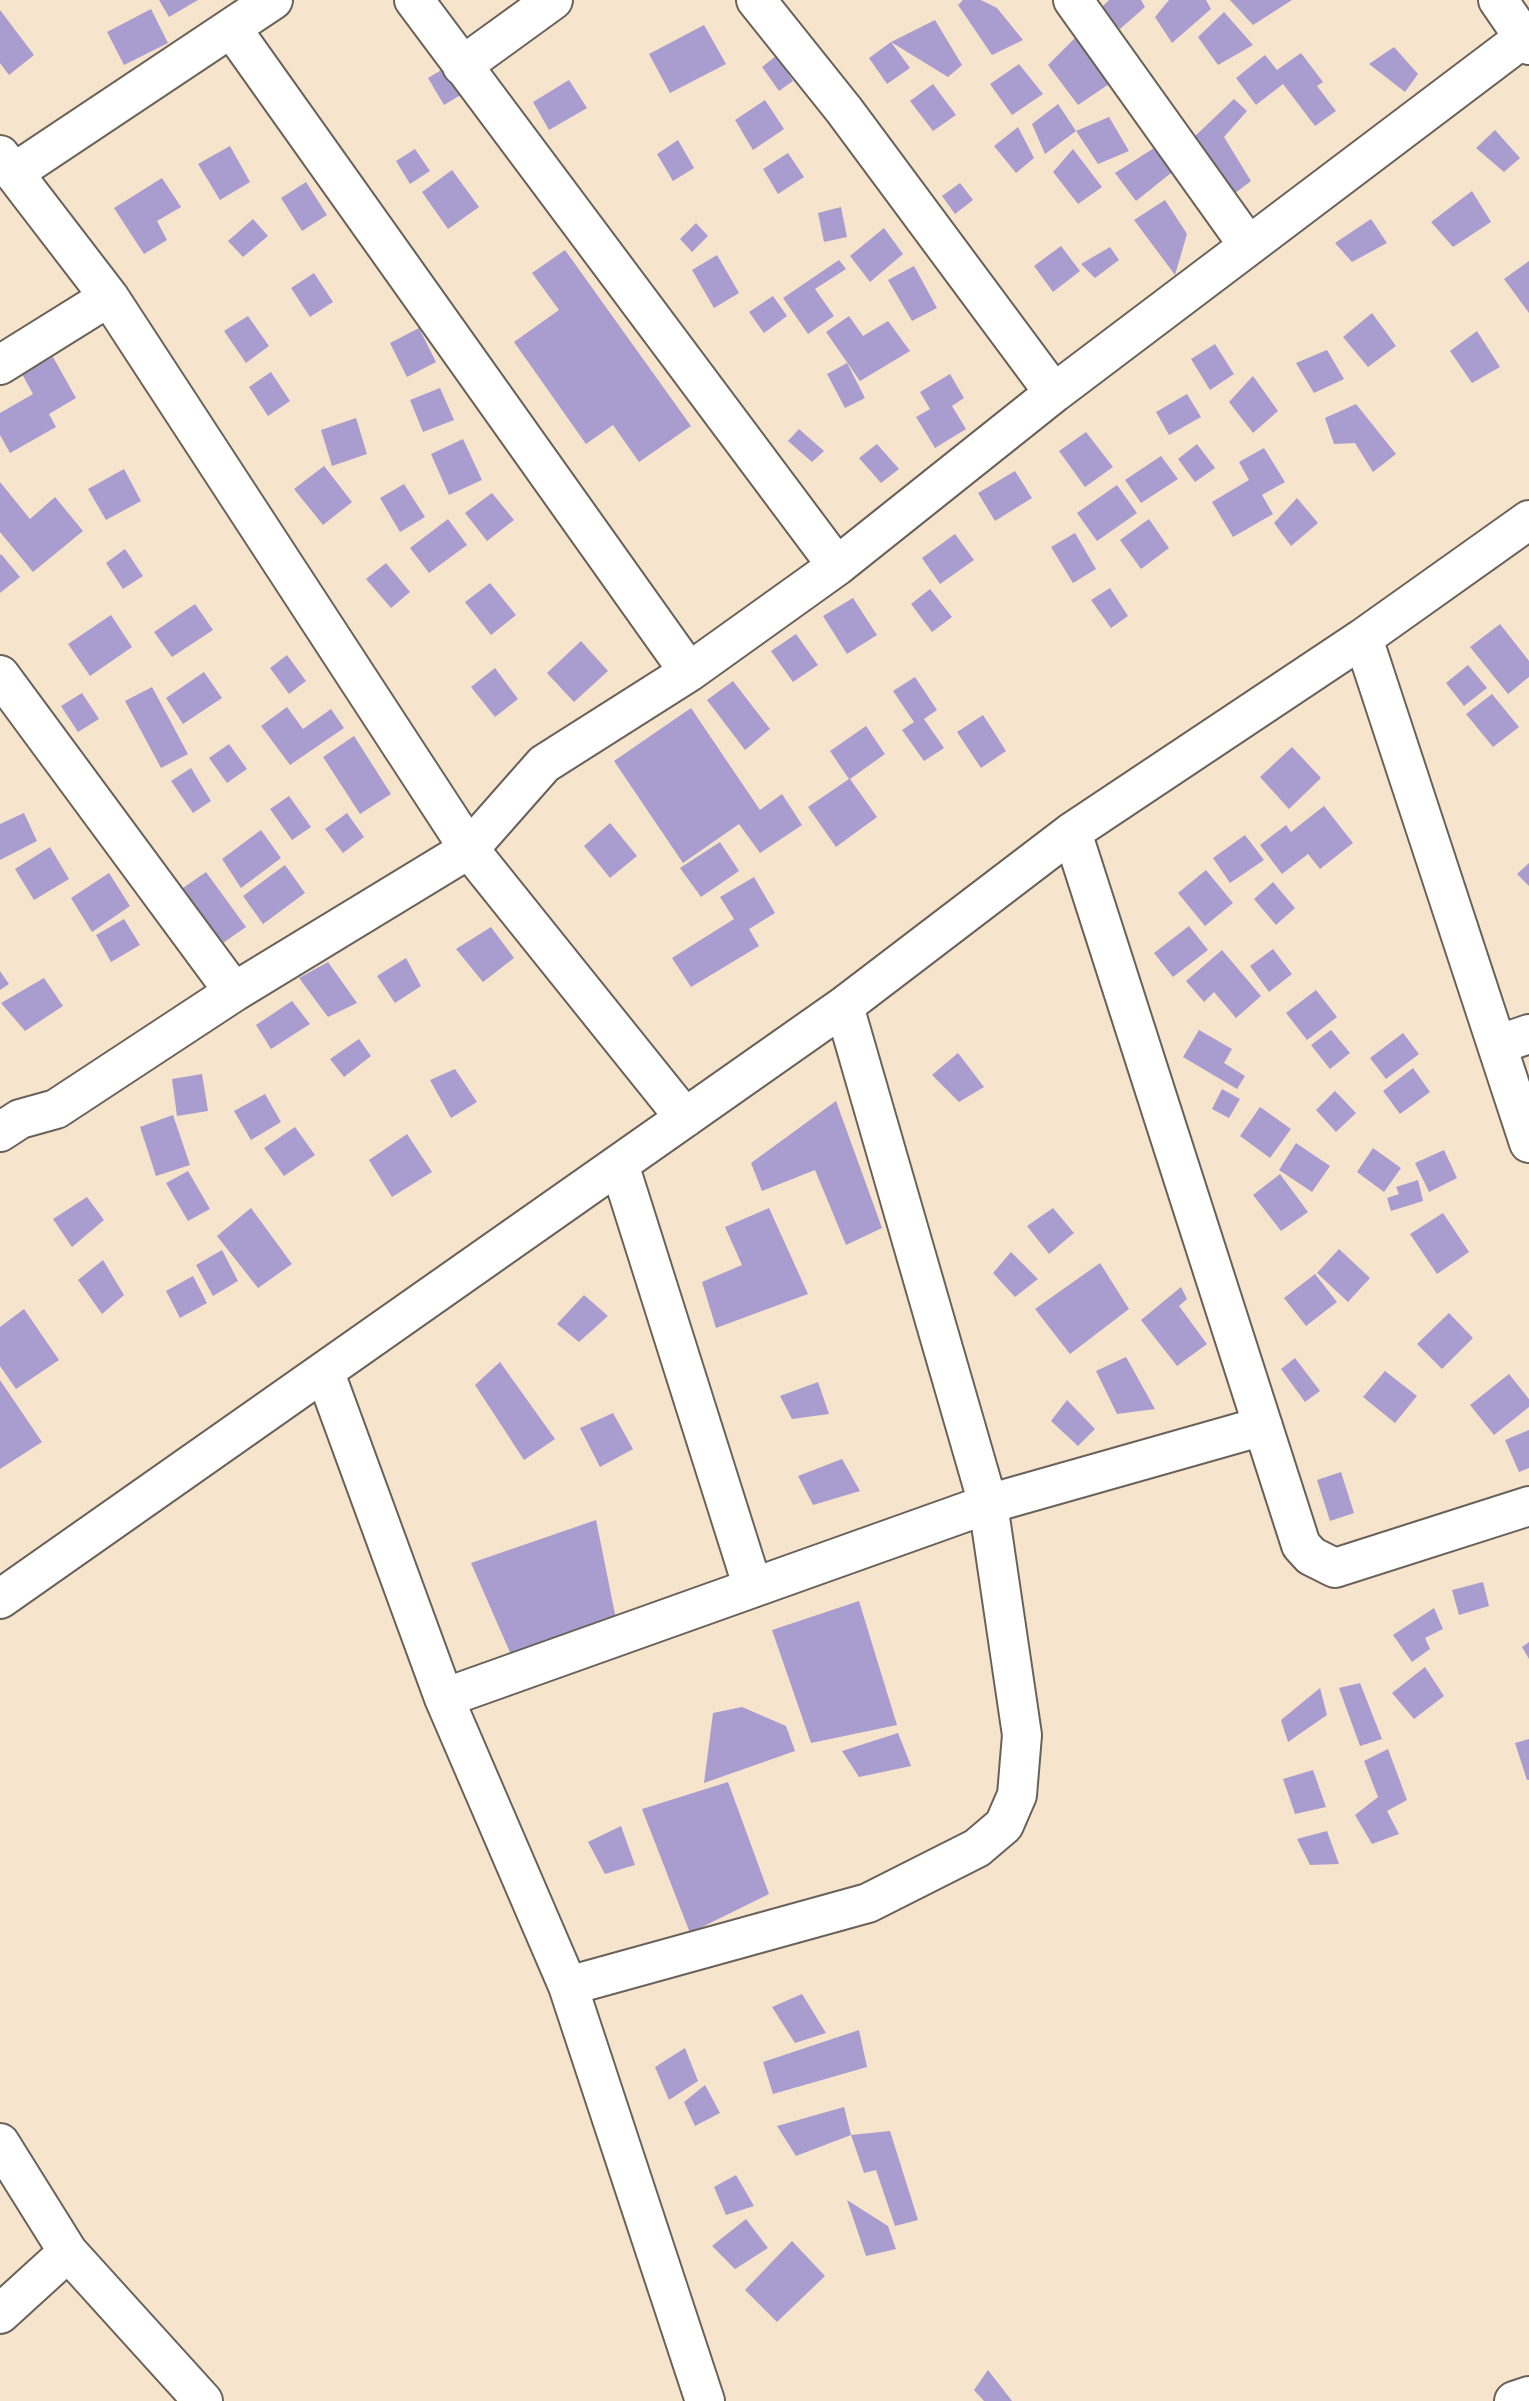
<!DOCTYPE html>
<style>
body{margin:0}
canvas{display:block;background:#f7e4cc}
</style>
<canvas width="1529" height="2401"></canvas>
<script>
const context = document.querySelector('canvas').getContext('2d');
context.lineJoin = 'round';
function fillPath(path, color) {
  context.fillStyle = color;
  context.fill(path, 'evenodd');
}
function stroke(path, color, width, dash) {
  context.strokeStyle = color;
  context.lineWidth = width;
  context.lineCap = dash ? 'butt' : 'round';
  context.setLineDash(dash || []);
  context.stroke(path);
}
const building = new Path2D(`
 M 159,0 L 198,0 L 169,17 Z
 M 963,0 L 981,0 L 997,8 L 1023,40 L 992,55 L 958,5 Z
 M 1109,0 L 1141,0 L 1145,7 L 1120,29 L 1101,8 Z
 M 1169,0 L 1206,0 L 1211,9 L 1172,43 L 1155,17 Z
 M 1230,0 L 1292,0 L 1253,25 Z
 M 151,9 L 168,43 L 124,65 L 107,32 Z
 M 0,10 L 34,55 L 9,75 L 0,63 Z
 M 1224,12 L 1253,45 L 1218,65 L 1198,37 Z
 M 935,20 L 962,65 L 948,77 L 891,42 Z
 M 704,25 L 726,64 L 670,93 L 649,54 Z
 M 1081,32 L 1115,80 L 1078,105 L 1048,65 Z
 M 891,42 L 910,68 L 887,84 L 869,58 Z
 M 1394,47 L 1418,74 L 1405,92 L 1369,64 Z
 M 1301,53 L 1323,82 L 1317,86 L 1336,111 L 1315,126 L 1283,84 L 1256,105 L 1236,78 L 1265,55 L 1277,70 Z
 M 776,56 L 793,81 L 779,91 L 762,67 Z
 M 453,63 L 469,90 L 444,105 L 428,78 Z
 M 1019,64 L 1043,94 L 1012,115 L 990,84 Z
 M 569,80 L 587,108 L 549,130 L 533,102 Z
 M 933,84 L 956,115 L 933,131 L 910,101 Z
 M 1234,99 L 1247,111 L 1224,137 L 1251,181 L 1234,194 L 1193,138 Z
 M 765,100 L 784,129 L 753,150 L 735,120 Z
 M 1058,104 L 1076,131 L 1045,154 L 1032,124 Z
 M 1109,117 L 1129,151 L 1098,164 L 1076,131 Z
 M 1018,127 L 1034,158 L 1016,173 L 994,146 Z
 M 1495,130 L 1520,158 L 1504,172 L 1476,148 Z
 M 678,140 L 694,168 L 673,181 L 657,154 Z
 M 230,146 L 250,182 L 220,200 L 198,164 Z
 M 1154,148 L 1171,173 L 1136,201 L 1115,173 Z
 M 415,149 L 430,171 L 410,184 L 396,161 Z
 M 1073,149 L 1102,187 L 1078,204 L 1053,172 Z
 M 788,153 L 804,177 L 778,194 L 763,169 Z
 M 452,170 L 479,207 L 448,229 L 422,192 Z
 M 162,178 L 181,207 L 157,221 L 167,240 L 144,254 L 114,208 Z
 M 306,182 L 327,215 L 302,231 L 281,198 Z
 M 960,183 L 973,200 L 955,214 L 942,196 Z
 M 1472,191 L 1491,222 L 1453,247 L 1431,222 Z
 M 1165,200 L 1187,234 L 1175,275 L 1134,220 Z
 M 841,207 L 847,237 L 824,242 L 818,213 Z
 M 253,219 L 268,236 L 243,257 L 228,241 Z
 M 1371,219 L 1387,243 L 1352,262 L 1335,243 Z
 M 696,223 L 708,236 L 692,252 L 680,239 Z
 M 884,228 L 903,254 L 870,282 L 850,256 Z
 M 1061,246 L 1080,271 L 1053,292 L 1034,266 Z
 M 1110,247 L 1119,260 L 1095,278 L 1081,264 Z
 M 565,250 L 691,426 L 639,462 L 613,425 L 586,444 L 514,342 L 559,310 L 532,273 Z
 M 717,255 L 739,293 L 714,308 L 692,270 Z
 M 839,260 L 846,269 L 815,289 L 834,316 L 808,334 L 783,298 Z
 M 1529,261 L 1529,313 L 1504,279 Z
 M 914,266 L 937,308 L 912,321 L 888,280 Z
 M 314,273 L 333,302 L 310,317 L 291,288 Z
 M 773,296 L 787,316 L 764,333 L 749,312 Z
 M 1372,313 L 1396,346 L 1368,367 L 1343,337 Z
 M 248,316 L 269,346 L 246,363 L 224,331 Z
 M 849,316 L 863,336 L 888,321 L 910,351 L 860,381 L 826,332 Z
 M 419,328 L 436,362 L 407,377 L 390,343 Z
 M 1477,331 L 1500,367 L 1472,383 L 1450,351 Z
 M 1215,344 L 1234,374 L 1210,390 L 1191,359 Z
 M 1327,350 L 1344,379 L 1314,393 L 1296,363 Z
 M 53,357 L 76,398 L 49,414 L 56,427 L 10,453 L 0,435 L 0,413 L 33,394 L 22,374 Z
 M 847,363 L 865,398 L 845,408 L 827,374 Z
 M 271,372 L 290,401 L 268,416 L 249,387 Z
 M 950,374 L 964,398 L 952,406 L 966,429 L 935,448 L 916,417 L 930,409 L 920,392 Z
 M 1253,376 L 1278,411 L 1253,433 L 1229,402 Z
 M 440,388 L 454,420 L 423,432 L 410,400 Z
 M 1187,394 L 1201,417 L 1169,435 L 1156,412 Z
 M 1356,404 L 1396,454 L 1373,472 L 1355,443 L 1334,444 L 1325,418 Z
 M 356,418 L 367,454 L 332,466 L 321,430 Z
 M 799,429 L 824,451 L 812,462 L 788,441 Z
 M 1086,432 L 1113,467 L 1085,487 L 1059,451 Z
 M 463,439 L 482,480 L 449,495 L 431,454 Z
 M 877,444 L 899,469 L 881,483 L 859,458 Z
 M 1197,444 L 1215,468 L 1195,482 L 1178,459 Z
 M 1264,448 L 1285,482 L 1262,495 L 1273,514 L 1233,537 L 1212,502 L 1249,480 L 1239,462 Z
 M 1161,456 L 1178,479 L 1141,503 L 1125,480 Z
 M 324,466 L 352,502 L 323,525 L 294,489 Z
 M 124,469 L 141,501 L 106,520 L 88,489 Z
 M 1015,471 L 1032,498 L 995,521 L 978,493 Z
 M 0,482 L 30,519 L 55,497 L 83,531 L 33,572 L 0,532 Z
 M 404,484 L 425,517 L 400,532 L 380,498 Z
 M 1117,485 L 1137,513 L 1097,541 L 1077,513 Z
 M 492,493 L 514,520 L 487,541 L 465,513 Z
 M 1297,498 L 1318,523 L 1291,546 L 1274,523 Z
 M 448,519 L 467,545 L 429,573 L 410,548 Z
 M 1149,519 L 1169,548 L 1141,569 L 1120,540 Z
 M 1075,533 L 1096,569 L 1073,583 L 1051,547 Z
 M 955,534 L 974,560 L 940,584 L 922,558 Z
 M 125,549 L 143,576 L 123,589 L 106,563 Z
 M 1,554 L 20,577 L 0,593 L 0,556 Z
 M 386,563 L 410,592 L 391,608 L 366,579 Z
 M 490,583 L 516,615 L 491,635 L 465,602 Z
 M 1110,588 L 1128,616 L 1111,628 L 1091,600 Z
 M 930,589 L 952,617 L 932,632 L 911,604 Z
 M 853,598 L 877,635 L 847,654 L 823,616 Z
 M 195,604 L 213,630 L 172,657 L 154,632 Z
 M 111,615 L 132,647 L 90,676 L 68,644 Z
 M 1500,624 L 1529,661 L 1529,677 L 1508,694 L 1470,647 Z
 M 796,634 L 818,665 L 793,682 L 771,651 Z
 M 581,641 L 608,671 L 574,702 L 547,673 Z
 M 287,655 L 306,681 L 289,694 L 270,668 Z
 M 1468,665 L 1487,688 L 1464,706 L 1446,683 Z
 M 495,668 L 518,699 L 495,717 L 471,687 Z
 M 204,672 L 222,698 L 183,724 L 166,698 Z
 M 915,677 L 937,710 L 924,719 L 944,748 L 924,761 L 902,730 L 914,722 L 893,691 Z
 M 733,681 L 770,729 L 745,750 L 707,700 Z
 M 152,687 L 188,754 L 161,768 L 125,701 Z
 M 82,693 L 99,719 L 78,732 L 61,706 Z
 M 1492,694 L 1519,727 L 1493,747 L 1466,714 Z
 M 287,707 L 303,729 L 331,709 L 344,728 L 290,765 L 261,726 Z
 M 691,708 L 760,810 L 782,794 L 802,825 L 760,853 L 739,824 L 683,863 L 614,761 Z
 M 983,715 L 1006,751 L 981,768 L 957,732 Z
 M 866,726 L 885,754 L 850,779 L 877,817 L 836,847 L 808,807 L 849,779 L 830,751 Z
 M 354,736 L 391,794 L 360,814 L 323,757 Z
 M 229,744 L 247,769 L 227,783 L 209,758 Z
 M 1292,747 L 1321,778 L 1289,809 L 1260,777 Z
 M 191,768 L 211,801 L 193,813 L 171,781 Z
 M 289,796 L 311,827 L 292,840 L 270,809 Z
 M 1324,806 L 1353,843 L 1320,869 L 1308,854 L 1282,874 L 1260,845 L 1286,825 L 1291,832 Z
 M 24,813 L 37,841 L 0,860 L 0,824 Z
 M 347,813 L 364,837 L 343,853 L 325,829 Z
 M 610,823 L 637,856 L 610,878 L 584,846 Z
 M 261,830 L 281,858 L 241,888 L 222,859 Z
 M 1245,835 L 1264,860 L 1230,883 L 1213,858 Z
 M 720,842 L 739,871 L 701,897 L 680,868 Z
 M 50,847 L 69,879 L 34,900 L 15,869 Z
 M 1529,863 L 1529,886 L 1517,874 Z
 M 285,865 L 305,893 L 263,924 L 243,896 Z
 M 1206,870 L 1233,903 L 1205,926 L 1178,893 Z
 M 206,872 L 246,927 L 220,945 L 180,890 Z
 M 109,873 L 130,906 L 92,932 L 71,898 Z
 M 754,877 L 775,913 L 749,929 L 759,946 L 691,987 L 672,958 L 734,919 L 720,897 Z
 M 1273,882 L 1295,908 L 1276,925 L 1254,899 Z
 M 124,919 L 140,945 L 111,962 L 96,935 Z
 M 1189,926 L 1208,950 L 1173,977 L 1154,953 Z
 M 491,927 L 514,958 L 483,982 L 456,949 Z
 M 1273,949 L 1292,974 L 1269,992 L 1250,966 Z
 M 1222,950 L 1261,996 L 1236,1018 L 1214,992 L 1204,1002 L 1186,981 Z
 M 406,958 L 421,986 L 395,1003 L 377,976 Z
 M 328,962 L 357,1003 L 328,1017 L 299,978 Z
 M 0,971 L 9,984 L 0,990 Z
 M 44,978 L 63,1006 L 25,1031 L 1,1003 Z
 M 1316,990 L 1337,1017 L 1307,1040 L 1286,1013 Z
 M 292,1001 L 310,1024 L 271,1049 L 256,1025 Z
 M 1199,1030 L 1232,1049 L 1224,1063 L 1245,1076 L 1237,1089 L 1183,1057 Z
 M 1331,1030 L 1350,1053 L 1330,1069 L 1311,1045 Z
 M 1403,1033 L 1419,1054 L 1386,1079 L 1370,1058 Z
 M 359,1039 L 371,1056 L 344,1077 L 330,1059 Z
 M 958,1053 L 984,1087 L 959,1102 L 932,1075 Z
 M 1413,1068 L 1430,1092 L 1400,1114 L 1383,1091 Z
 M 455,1069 L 477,1102 L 451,1118 L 430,1080 Z
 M 202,1074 L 208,1111 L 177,1116 L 172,1079 Z
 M 1222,1089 L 1240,1099 L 1229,1118 L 1212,1109 Z
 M 1335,1091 L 1356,1113 L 1336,1132 L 1316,1110 Z
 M 265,1094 L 281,1122 L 251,1140 L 234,1111 Z
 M 836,1101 L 882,1228 L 846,1245 L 815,1170 L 762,1191 L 751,1163 Z
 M 1260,1107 L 1291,1129 L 1270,1158 L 1240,1136 Z
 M 173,1115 L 190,1165 L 156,1176 L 140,1127 Z
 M 295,1127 L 315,1155 L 284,1176 L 264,1148 Z
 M 407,1134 L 432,1172 L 392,1197 L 369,1160 Z
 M 1296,1143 L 1330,1166 L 1312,1192 L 1279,1170 Z
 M 1373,1148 L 1401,1168 L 1384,1192 L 1357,1172 Z
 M 1444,1150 L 1457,1178 L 1429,1192 L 1415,1163 Z
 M 188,1171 L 210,1209 L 188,1221 L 166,1183 Z
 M 1280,1174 L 1308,1212 L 1281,1231 L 1253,1195 Z
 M 1418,1180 L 1423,1201 L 1391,1211 L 1387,1198 L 1399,1194 L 1396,1187 Z
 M 87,1197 L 104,1220 L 72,1247 L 53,1219 Z
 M 251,1208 L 292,1264 L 258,1288 L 217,1236 Z
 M 769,1208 L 808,1294 L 716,1328 L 702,1282 L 742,1265 L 725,1227 Z
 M 1053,1208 L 1074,1233 L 1049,1254 L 1027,1226 Z
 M 1443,1213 L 1469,1252 L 1437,1274 L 1410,1234 Z
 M 1339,1249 L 1370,1278 L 1348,1302 L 1317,1273 Z
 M 222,1250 L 238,1281 L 213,1296 L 196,1265 Z
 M 1011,1252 L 1038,1279 L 1015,1297 L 993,1273 Z
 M 103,1260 L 124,1295 L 102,1314 L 78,1280 Z
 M 1100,1263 L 1129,1309 L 1070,1354 L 1035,1309 Z
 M 1315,1274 L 1337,1302 L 1306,1326 L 1284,1298 Z
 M 193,1276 L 207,1303 L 180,1318 L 166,1291 Z
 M 1181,1287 L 1187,1299 L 1179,1306 L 1207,1344 L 1177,1366 L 1141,1320 Z
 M 584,1295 L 608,1316 L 579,1342 L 557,1324 Z
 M 24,1309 L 59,1360 L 16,1389 L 0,1366 L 0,1327 Z
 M 1449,1313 L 1473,1338 L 1442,1369 L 1417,1344 Z
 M 1126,1357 L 1155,1409 L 1117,1414 L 1096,1371 Z
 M 1295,1358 L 1320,1391 L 1305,1402 L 1281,1369 Z
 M 500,1362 L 555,1439 L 524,1460 L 475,1385 Z
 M 1385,1371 L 1417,1396 L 1395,1423 L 1363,1397 Z
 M 1509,1374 L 1529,1399 L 1529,1407 L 1494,1435 L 1470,1405 Z
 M 0,1380 L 42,1442 L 0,1469 Z
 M 818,1382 L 829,1414 L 792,1419 L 780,1396 Z
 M 1067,1400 L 1095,1429 L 1078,1446 L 1051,1421 Z
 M 613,1413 L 633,1449 L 600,1467 L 580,1428 Z
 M 1529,1430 L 1529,1468 L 1519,1472 L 1505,1440 Z
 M 842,1459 L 860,1491 L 813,1505 L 798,1476 Z
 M 1341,1472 L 1354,1513 L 1330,1521 L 1317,1480 Z
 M 596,1520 L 617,1624 L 512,1657 L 471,1563 Z
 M 1483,1582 L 1489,1606 L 1459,1615 L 1452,1590 Z
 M 859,1601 L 897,1725 L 811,1743 L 772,1630 Z
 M 1434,1608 L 1443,1629 L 1425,1638 L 1430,1649 L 1412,1662 L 1393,1635 Z
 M 1529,1642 L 1529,1659 L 1522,1647 Z
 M 1425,1667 L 1444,1696 L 1414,1719 L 1392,1693 Z
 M 1360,1683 L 1382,1739 L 1360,1746 L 1339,1688 Z
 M 1320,1688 L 1327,1715 L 1288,1742 L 1281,1720 Z
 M 742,1707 L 786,1726 L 795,1751 L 704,1783 L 713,1713 Z
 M 898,1733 L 911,1766 L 859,1777 L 842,1751 Z
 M 1529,1739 L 1529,1780 L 1527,1780 L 1515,1743 Z
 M 1388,1749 L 1407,1800 L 1387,1811 L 1399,1834 L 1372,1844 L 1355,1815 L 1378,1797 L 1364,1761 Z
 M 1313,1770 L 1326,1807 L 1295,1814 L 1283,1779 Z
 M 728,1782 L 769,1894 L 690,1933 L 642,1809 Z
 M 621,1826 L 635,1865 L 605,1874 L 588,1842 Z
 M 1327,1831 L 1339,1864 L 1310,1865 L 1297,1839 Z
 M 802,1994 L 826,2033 L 795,2043 L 772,2007 Z
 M 859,2030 L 867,2067 L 773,2094 L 763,2062 Z
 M 685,2048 L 698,2081 L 669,2100 L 655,2067 Z
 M 705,2085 L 720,2113 L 695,2126 L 684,2102 Z
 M 844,2107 L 851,2135 L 796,2156 L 777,2126 Z
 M 890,2131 L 918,2220 L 895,2226 L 876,2170 L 864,2173 L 851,2135 Z
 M 736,2175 L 754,2206 L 726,2215 L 714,2187 Z
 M 847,2200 L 888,2226 L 896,2249 L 866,2256 Z
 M 746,2219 L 768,2248 L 735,2269 L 712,2246 Z
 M 792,2241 L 825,2276 L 777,2322 L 745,2290 Z
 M 988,2370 L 1012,2401 L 984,2401 L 974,2390 Z`);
const street = new Path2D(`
 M 414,0 L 837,566
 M 756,0 L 844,110 L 1054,393
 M 1073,0 L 1248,245
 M 1498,0 L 1529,45
 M 232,29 L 689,672
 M 462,66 L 553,0
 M 0,155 L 109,297 L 469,849 L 685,1118
 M 15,172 L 273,0
 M 0,365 L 109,297
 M 1363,638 L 1529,1143
 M 0,675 L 234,992
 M 1072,832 L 1301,1545 L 1311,1556 L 1335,1568 L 1529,1506
 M 1497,1045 L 1529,1034
 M 0,1132 L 20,1119 L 56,1109 L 234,992 L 469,849 L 544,764 L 689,672 L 837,566 L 1054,393 L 1529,34
 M 619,1164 L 753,1588
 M 325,1373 L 444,1698 L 568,1986 L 705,2401
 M 0,1599 L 844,1006 L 1072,832 L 1363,638 L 1529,520
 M 444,1698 L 988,1504 L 1263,1426
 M 568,1986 L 868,1903 L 977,1848 L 1004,1825 L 1017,1795 L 1022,1735 L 988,1504 L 844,1006
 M 0,2143 L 68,2252 L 203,2401
 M 0,2314 L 68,2252
 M 1514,2401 L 1529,2396`);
fillPath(building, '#a99dd0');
stroke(street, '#69625a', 42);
stroke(street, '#fff', 38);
</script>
